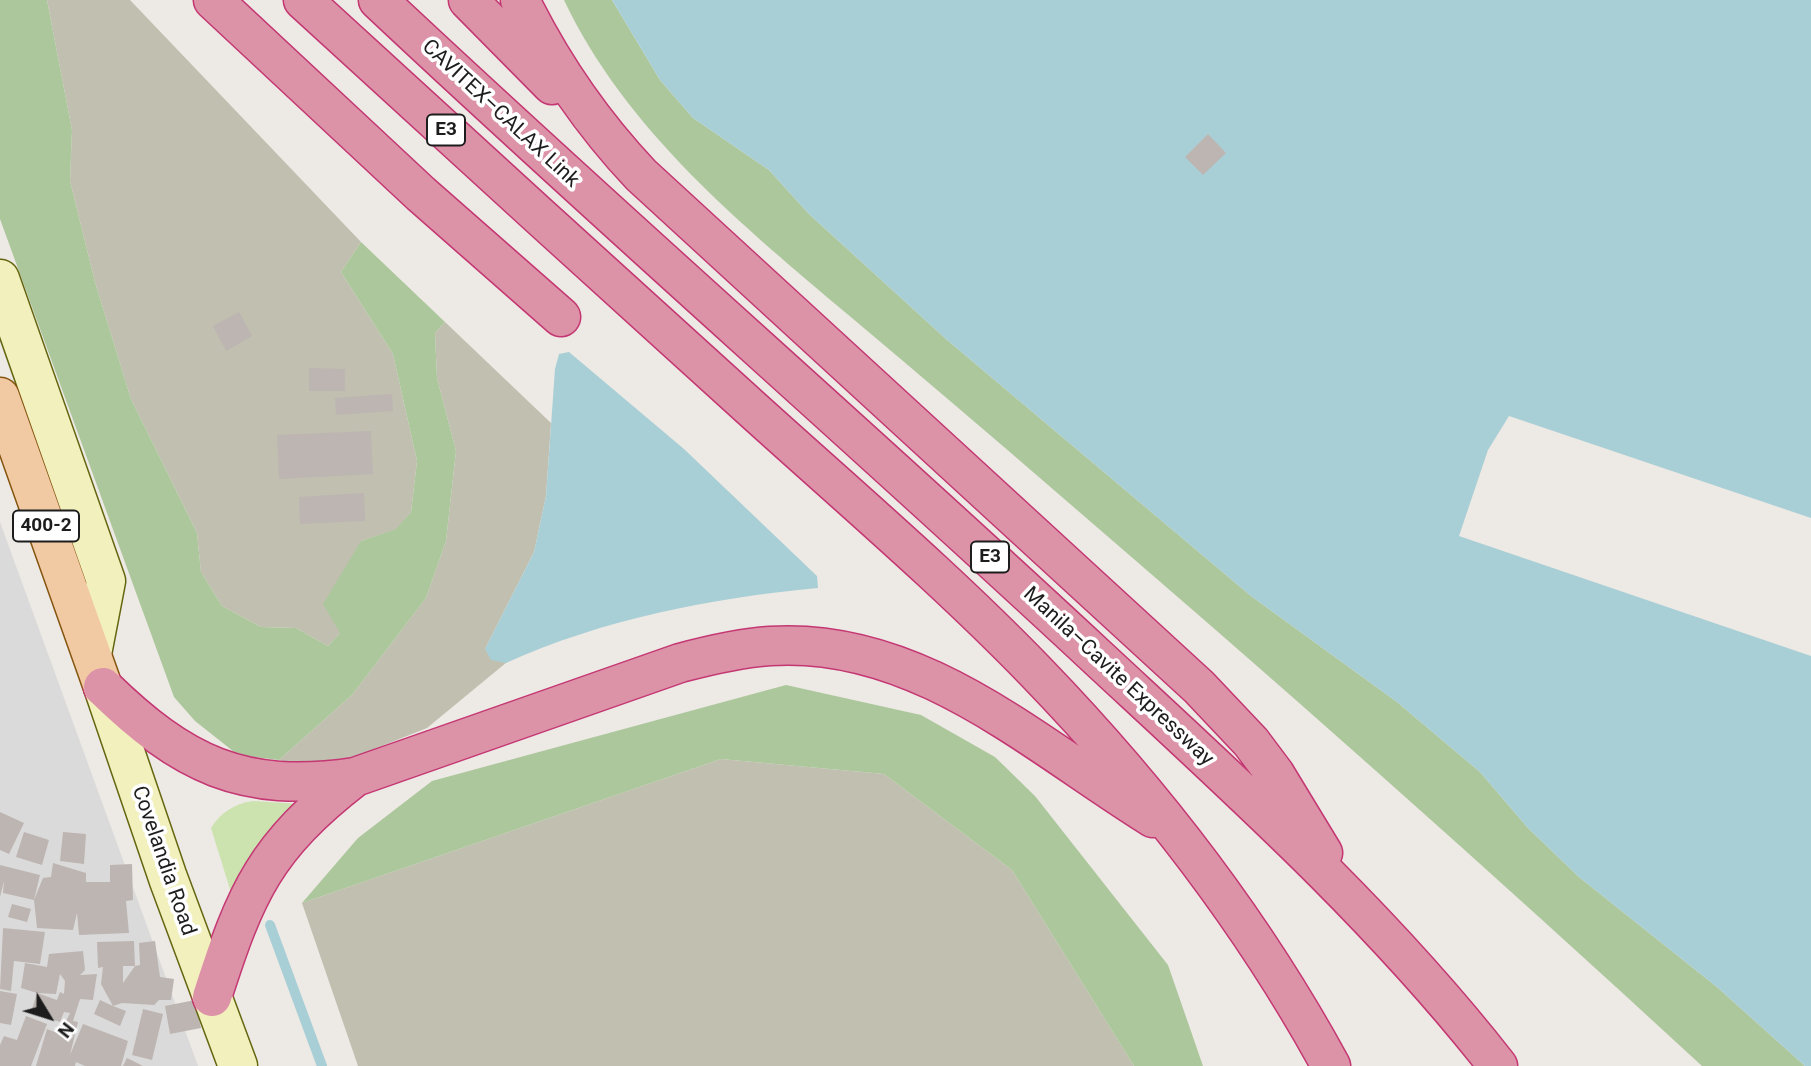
<!DOCTYPE html>
<meta charset="utf-8">
<style>
body{margin:0}
#map{position:relative;width:1811px;height:1066px;overflow:hidden;background:#ede9e4;font-family:Roboto,sans-serif}
canvas{display:block}
.north{position:absolute;left:14px;top:982px;width:70px;height:70px;-webkit-text-stroke:5px #fff;paint-order:stroke;rotate:128deg;font-size:19px;font-weight:700;line-height:28px;text-align:center;color:#1d1d1d}
.north::after{content:'';display:block;margin:auto;width:24px;height:32px;background:#1d1d1d;clip-path:polygon(50% 0,100% 100%,50% 72%,0 100%)}
</style>
<div id="map">
<canvas width="1811" height="1066"></canvas>
<div class="north">N</div>
</div>
<script>
const context = document.querySelector('canvas').getContext('2d');
context.lineJoin = 'round';
function fillPath(path, color) {
  context.fillStyle = color;
  context.fill(path, 'evenodd');
}
function stroke(path, color, width, dash) {
  context.strokeStyle = color;
  context.lineWidth = width;
  context.lineCap = dash ? 'butt' : 'round';
  context.setLineDash(dash || []);
  context.stroke(path);
}
function write(font, color, halo, rows, align = 'center') {
  context.font = font + ' Roboto,sans-serif';
  context.lineWidth = 7;
  context.setLineDash([]);
  context.textBaseline = 'middle';
  context.strokeStyle = halo;
  context.fillStyle = color;
  for (const [text, x, y, turn = 0] of rows) {
    context.save();
    context.translate(x, y);
    context.rotate((+turn || 0) * Math.PI / 180);
    context.textAlign = isNaN(turn) ? turn : align;
    if (halo) context.strokeText(text, 0, 0);
    context.fillText(text, 0, 0);
    context.restore();
  }
}
const residential = new Path2D(`
 M 0,522 L 198,1066 L 0,1066 Z`);
const construction = new Path2D(`
 M 47,0 L 130,0 L 361,242 L 341,272 L 393,354 L 417,461 L 411,512 L 397,529 L 361,541 L 340,633 L 328,646 L 296,628 L 261,627 L 222,606 L 201,572 L 197,533 L 131,399 L 95,282 L 70,181 L 72,130 Z
 M 445,322 L 551,423 L 546,496 L 534,552 L 485,649 L 507,662 L 427,728 L 354,757 L 297,764 L 279,760 L 352,695 L 426,598 L 446,541 L 456,451 L 437,378 L 435,333 Z
 M 721,759 L 884,774 L 1012,870 L 1134,1066 L 358,1066 L 302,903 Z`);
const grass = new Path2D(`
 M 253,801 L 301,804 L 233,899 L 211,828 C 221,812 234,804 253,801 Z`);
const forest = new Path2D(`
 M 0,0 L 47,0 L 72,130 L 70,181 L 95,282 L 131,399 L 197,533 L 201,572 L 222,606 L 261,627 L 296,628 L 328,646 L 340,633 L 323,604 L 361,541 L 396,529 L 411,512 L 417,461 L 393,354 L 341,272 L 361,242 L 445,322 L 435,333 L 437,378 L 456,451 L 446,541 L 426,598 L 352,695 L 279,760 L 238,755 L 195,721 L 174,697 L 0,219 Z
 M 564,0 L 612,0 L 660,80 L 693,118 L 769,170 L 809,214 L 946,339 L 1251,596 L 1397,702 L 1480,772 L 1528,828 L 1579,877 L 1717,987 L 1805,1066 L 1702,1066 C 1490,870 1274,679 1055,491 C 988,433 920,375 852,318 C 743,226 626,131 564,0 Z
 M 786,685 L 921,715 L 995,757 L 1035,796 L 1168,965 L 1203,1066 L 1134,1066 L 1012,870 L 884,774 L 721,759 L 302,903 L 358,838 L 432,781 Z`);
const water = new Path2D(`
 M 612,0 L 1811,0 L 1811,518 L 1509,416 L 1488,450 L 1459,536 L 1811,656 L 1811,1066 L 1805,1066 L 1717,987 L 1579,877 L 1528,828 L 1480,772 L 1397,702 L 1251,596 L 946,339 L 809,214 L 769,170 L 693,118 L 660,80 Z
 M 569,352 L 684,449 L 817,576 L 818,588 C 712,598 603,619 506,663 L 491,660 L 485,649 L 534,552 L 546,496 L 555,369 L 559,354 Z`);
const stream = new Path2D(`
 M 270,925 L 322,1066`);
const building = new Path2D(`
 M 1208,134 L 1226,153 L 1203,175 L 1185,157 Z
 M 239,312 L 252,336 L 226,351 L 213,326 Z
 M 309,368 L 345,369 L 345,391 L 309,391 Z
 M 392,394 L 393,411 L 336,415 L 335,398 Z
 M 371,431 L 373,474 L 279,479 L 277,435 Z
 M 364,493 L 365,521 L 300,524 L 299,497 Z
 M 0,812 L 24,823 L 9,854 L 0,850 Z
 M 24,832 L 49,840 L 42,865 L 16,857 Z
 M 63,832 L 86,834 L 84,864 L 60,861 Z
 M 53,863 L 86,873 L 86,882 L 110,882 L 110,865 L 132,864 L 133,900 L 126,901 L 129,933 L 79,935 L 77,913 L 73,930 L 37,928 L 34,900 L 43,878 L 51,877 Z
 M 0,865 L 40,875 L 34,900 L 3,893 L 4,881 L 0,897 Z
 M 12,904 L 31,909 L 27,922 L 8,917 Z
 M 3,928 L 45,932 L 40,964 L 14,961 L 11,991 L 0,989 Z
 M 134,941 L 135,966 L 123,966 L 123,983 L 135,966 L 140,965 L 139,943 L 155,941 L 160,977 L 174,979 L 171,1000 L 159,1000 L 154,1005 L 122,1003 L 113,1006 L 126,1011 L 120,1026 L 94,1014 L 100,1000 L 113,1006 L 101,984 L 103,967 L 98,968 L 97,942 Z
 M 83,951 L 85,970 L 80,975 L 97,974 L 93,1000 L 80,999 L 73,1021 L 78,1022 L 70,1055 L 83,1024 L 128,1041 L 121,1066 L 85,1066 L 76,1062 L 75,1066 L 36,1066 L 47,1029 L 60,1034 L 70,1013 L 64,1012 L 60,1022 L 31,1012 L 37,993 L 21,988 L 25,963 L 47,967 L 49,954 ZM 60,974 L 65,981 L 64,994 L 60,992 L 57,1000 L 37,993 L 56,994 Z
 M 0,991 L 17,994 L 11,1025 L 0,1023 Z
 M 195,1000 L 201,1028 L 170,1034 L 165,1006 Z
 M 143,1009 L 163,1014 L 152,1060 L 132,1055 Z
 M 26,1016 L 47,1024 L 31,1066 L 0,1066 L 0,1045 L 4,1036 L 17,1040 Z
 M 127,1058 L 143,1066 L 123,1066 Z`);
const secondary = new Path2D(`
 M 0,279 L 106,581 L 92,654
 M 103,687 L 168,878 L 238,1066`);
const primary = new Path2D(`
 M 0,397 L 103,687`);
const highway = new Path2D(`
 M 213,0 L 421,194 L 561,317
 M 303,0 C 452,136 601,273 751,408 C 847,495 946,579 1036,672 C 1151,791 1252,921 1331,1066
 M 378,0 C 614,222 859,435 1096,656 C 1236,786 1380,915 1498,1066
 M 468,0 L 552,85
 M 520,0 C 552,65 591,122 641,175 L 1199,687 L 1251,742 L 1275,774 L 1323,853
 M 103,687 C 182,764 242,794 355,777 L 680,663 C 710,655 739,648 770,646 C 918,636 1035,745 1153,818
 M 212,997 C 246,891 265,847 355,777`);
const shields = [
 [446,130,38],
 [46,526,66],
 [990,557,38]
];
const shieldNames = [
 ["E3",446,130],
 ["400-2",46,526],
 ["E3",990,557]
];
const streetNames = [
 ["CAVITEX–CALAX Link",500,114,43],
 ["Manila–Cavite Expressway",1118,677,43],
 ["Covelandia Road",163,861,71]
];
fillPath(residential, '#dbdada');
fillPath(construction, '#c0bfb0');
fillPath(grass, '#cce2af');
fillPath(forest, '#adc79d');
fillPath(water, '#a9cfd6');
stroke(stream, '#a9cfd6', 10);
fillPath(building, '#bdb5b1');
stroke(secondary, '#646611', 41);
stroke(primary, '#855510', 41);
stroke(highway, '#c43773', 41);
stroke(secondary, '#f2f0bd', 38);
stroke(primary, '#f1caa4', 38);
stroke(highway, '#dc93a7', 38);
for (const [x, y, w] of shields) {
  const box = new Path2D();
  box.roundRect(x - w / 2, y - 15.5, w, 31, 5);
  context.fillStyle = '#fff';
  context.fill(box);
  stroke(box, '#1d1d1d', 2);
}
write('bold 19px', '#1d1d1d', null, shieldNames);
write('21px', '#1d1d1d', '#fff', streetNames);
</script>
